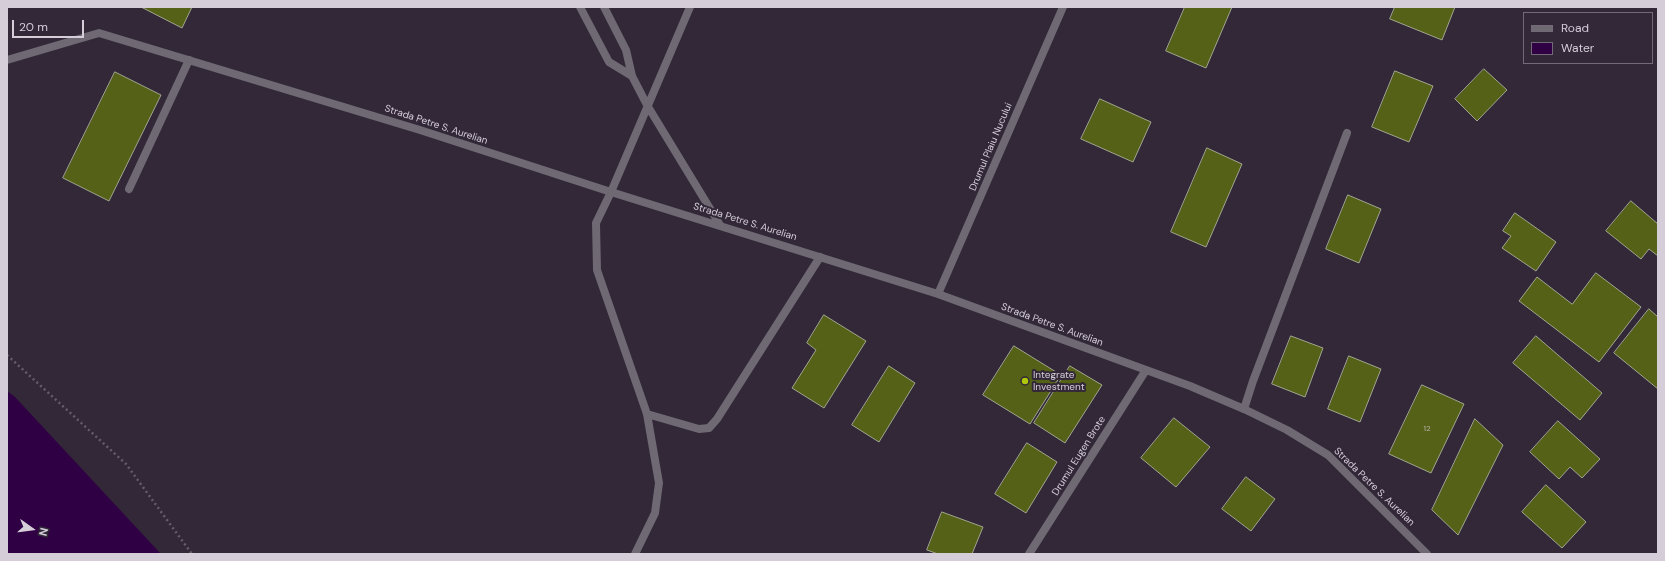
<!DOCTYPE html>
<style>
body{margin:0}
#map{position:relative;width:1665px;height:561px;overflow:hidden;background:#322838;font-family:"DM Sans",sans-serif}
canvas{display:block}
.frame{position:absolute;inset:0;border:8px solid #d5ced9;pointer-events:none}
.legend{position:absolute;left:1523px;top:12px;width:130px;height:52px;box-sizing:border-box;background:#322838;border:1px solid #736a78;margin:0;padding:5px 7px;list-style:none;font-size:12px;color:#d5ced9}
.legend li{display:flex;align-items:center;gap:8px;height:20px}
.legend b{width:20px;border:1px solid #736a78}
.north{position:absolute;left:12px;top:509px;width:40px;height:40px;-webkit-text-stroke:3px #322838;paint-order:stroke;rotate:104deg;font-size:11px;font-weight:700;line-height:16px;text-align:center;color:#d5ced9}
.north::after{content:'';display:block;margin:auto;width:14px;height:18px;background:#d5ced9;clip-path:polygon(50% 0,100% 100%,50% 72%,0 100%)}
.scale{position:absolute;left:12px;top:20px;width:72px;height:18px;box-sizing:border-box;border:2px solid #d5ced9;border-top:0;padding-left:5px;font-size:12px;line-height:14px;white-space:nowrap;color:#d5ced9;-webkit-text-stroke:3px #322838;paint-order:stroke}
</style>
<div id="map">
<canvas width="1665" height="561"></canvas>
<div class="frame"></div>
<ul class="legend">
<li><b style="height:5px;background:#6e6972"></b>Road</li>
<li><b style="height:11px;background:#300045"></b>Water</li>
</ul>
<div class="north">N</div>
<div class="scale">20 m</div>
</div>
<script>
const context = document.querySelector('canvas').getContext('2d');
context.lineJoin = 'round';
function fillPath(path, color) {
  context.fillStyle = color;
  context.fill(path, 'evenodd');
}
function stroke(path, color, width, dash) {
  context.strokeStyle = color;
  context.lineWidth = width;
  context.lineCap = dash ? 'butt' : 'round';
  context.setLineDash(dash || []);
  context.stroke(path);
}
function write(font, color, halo, rows, align = 'center') {
  context.font = font + ' "DM Sans",sans-serif';
  context.lineWidth = 4;
  context.setLineDash([]);
  context.textBaseline = 'middle';
  context.strokeStyle = halo;
  context.fillStyle = color;
  for (const [text, x, y, turn = 0] of rows) {
    context.save();
    context.translate(x, y);
    context.rotate((+turn || 0) * Math.PI / 180);
    context.textAlign = isNaN(turn) ? turn : align;
    if (halo) context.strokeText(text, 0, 0);
    context.fillText(text, 0, 0);
    context.restore();
  }
}
const water = new Path2D(`
 M 7,391 L 15,397 L 161,554 L 7,554 Z`);
const building = new Path2D(`
 M 144,7 L 192,7 L 182,28 L 143,8 Z
 M 1185,7 L 1232,7 L 1206,68 L 1166,51 Z
 M 1395,7 L 1455,7 L 1442,40 L 1390,19 Z
 M 1484,69 L 1507,90 L 1477,121 L 1455,99 Z
 M 1395,71 L 1433,86 L 1409,142 L 1372,127 Z
 M 115,72 L 161,95 L 109,201 L 63,178 Z
 M 1100,99 L 1151,122 L 1133,162 L 1081,139 Z
 M 1207,148 L 1242,164 L 1206,247 L 1171,232 Z
 M 1348,195 L 1381,209 L 1359,263 L 1326,249 Z
 M 1631,201 L 1658,224 L 1658,256 L 1649,249 L 1641,259 L 1606,231 Z
 M 1515,213 L 1556,242 L 1536,271 L 1502,248 L 1511,236 L 1503,231 Z
 M 1596,273 L 1641,307 L 1599,362 L 1519,301 L 1537,277 L 1572,304 Z
 M 1649,309 L 1658,317 L 1658,389 L 1614,353 Z
 M 824,315 L 866,341 L 824,408 L 792,388 L 816,350 L 807,343 Z
 M 1291,336 L 1323,348 L 1305,397 L 1272,384 Z
 M 1536,336 L 1602,393 L 1580,420 L 1513,363 Z
 M 1014,346 L 1061,375 L 1030,424 L 983,395 Z
 M 1349,356 L 1381,369 L 1360,422 L 1328,409 Z
 M 889,366 L 915,383 L 879,442 L 852,425 Z
 M 1070,366 L 1102,385 L 1065,443 L 1034,423 Z
 M 1422,385 L 1464,404 L 1431,473 L 1389,454 Z
 M 1174,418 L 1210,447 L 1176,487 L 1141,458 Z
 M 1475,419 L 1503,445 L 1458,535 L 1432,510 Z
 M 1558,421 L 1600,459 L 1582,478 L 1570,467 L 1559,479 L 1530,452 Z
 M 1027,443 L 1057,462 L 1026,513 L 995,494 Z
 M 1246,477 L 1275,499 L 1251,531 L 1222,509 Z
 M 1546,485 L 1586,522 L 1562,548 L 1522,512 Z
 M 942,512 L 983,527 L 972,554 L 938,554 L 927,550 Z`);
const path = new Path2D(`
 M 7,355 L 126,464 L 192,554`);
const lane = new Path2D(`
 M 129,189 L 189,60
 M 611,192 L 596,223 L 597,270 L 647,414 L 659,483 L 655,513 L 635,554
 M 1244,409 L 1253,381 L 1347,133
 M 647,414 L 699,429 L 709,428 L 717,419 L 820,257`);
const street = new Path2D(`
 M 580,7 L 609,62 L 632,76
 M 604,7 L 626,50 L 632,76 L 647,105 L 720,225
 M 7,60 L 99,33 L 420,130 L 611,192 L 938,294 L 1190,386 L 1244,409 L 1287,430 L 1328,455 L 1427,554
 M 611,192 L 690,7
 M 938,294 L 1063,7
 M 1029,554 L 1146,370`);
const markers = [
 [1025,381,4,"#aec60b"]
];
const numberNames = [
 ["12",1427,429]
];
const streetNames = [
 ["Strada Petre S. Aurelian",436,125,18],
 ["Drumul Plaiu Nucului",991,147,-67],
 ["Strada Petre S. Aurelian",745,222,17],
 ["Strada Petre S. Aurelian",1052,325,20],
 ["Drumul Eugen Brote",1079,456,-58],
 ["Strada Petre S. Aurelian",1374,487,44]
];
const poiNames = [
 ["Integrate",1033,375],
 ["Investment",1033,387]
];
fillPath(water, '#300045');
fillPath(building, '#556117');
stroke(building, '#a1a690', 1);
stroke(path, '#665d6b', 2.5, [2, 3]);
stroke(lane, '#6e6972', 8);
stroke(street, '#6e6972', 8);
for (const [x, y, r, color] of markers) {
  const dot = new Path2D();
  dot.arc(x, y, r, 0, 2 * Math.PI);
  context.fillStyle = color;
  context.fill(dot);
  stroke(dot, '#322838', 1.5);
}
write('8px', '#b5b3a8', null, numberNames);
write('10px', '#d5ced9', '#322838', streetNames);
write('10px', '#d5ced9', '#322838', poiNames, 'left');
</script>
